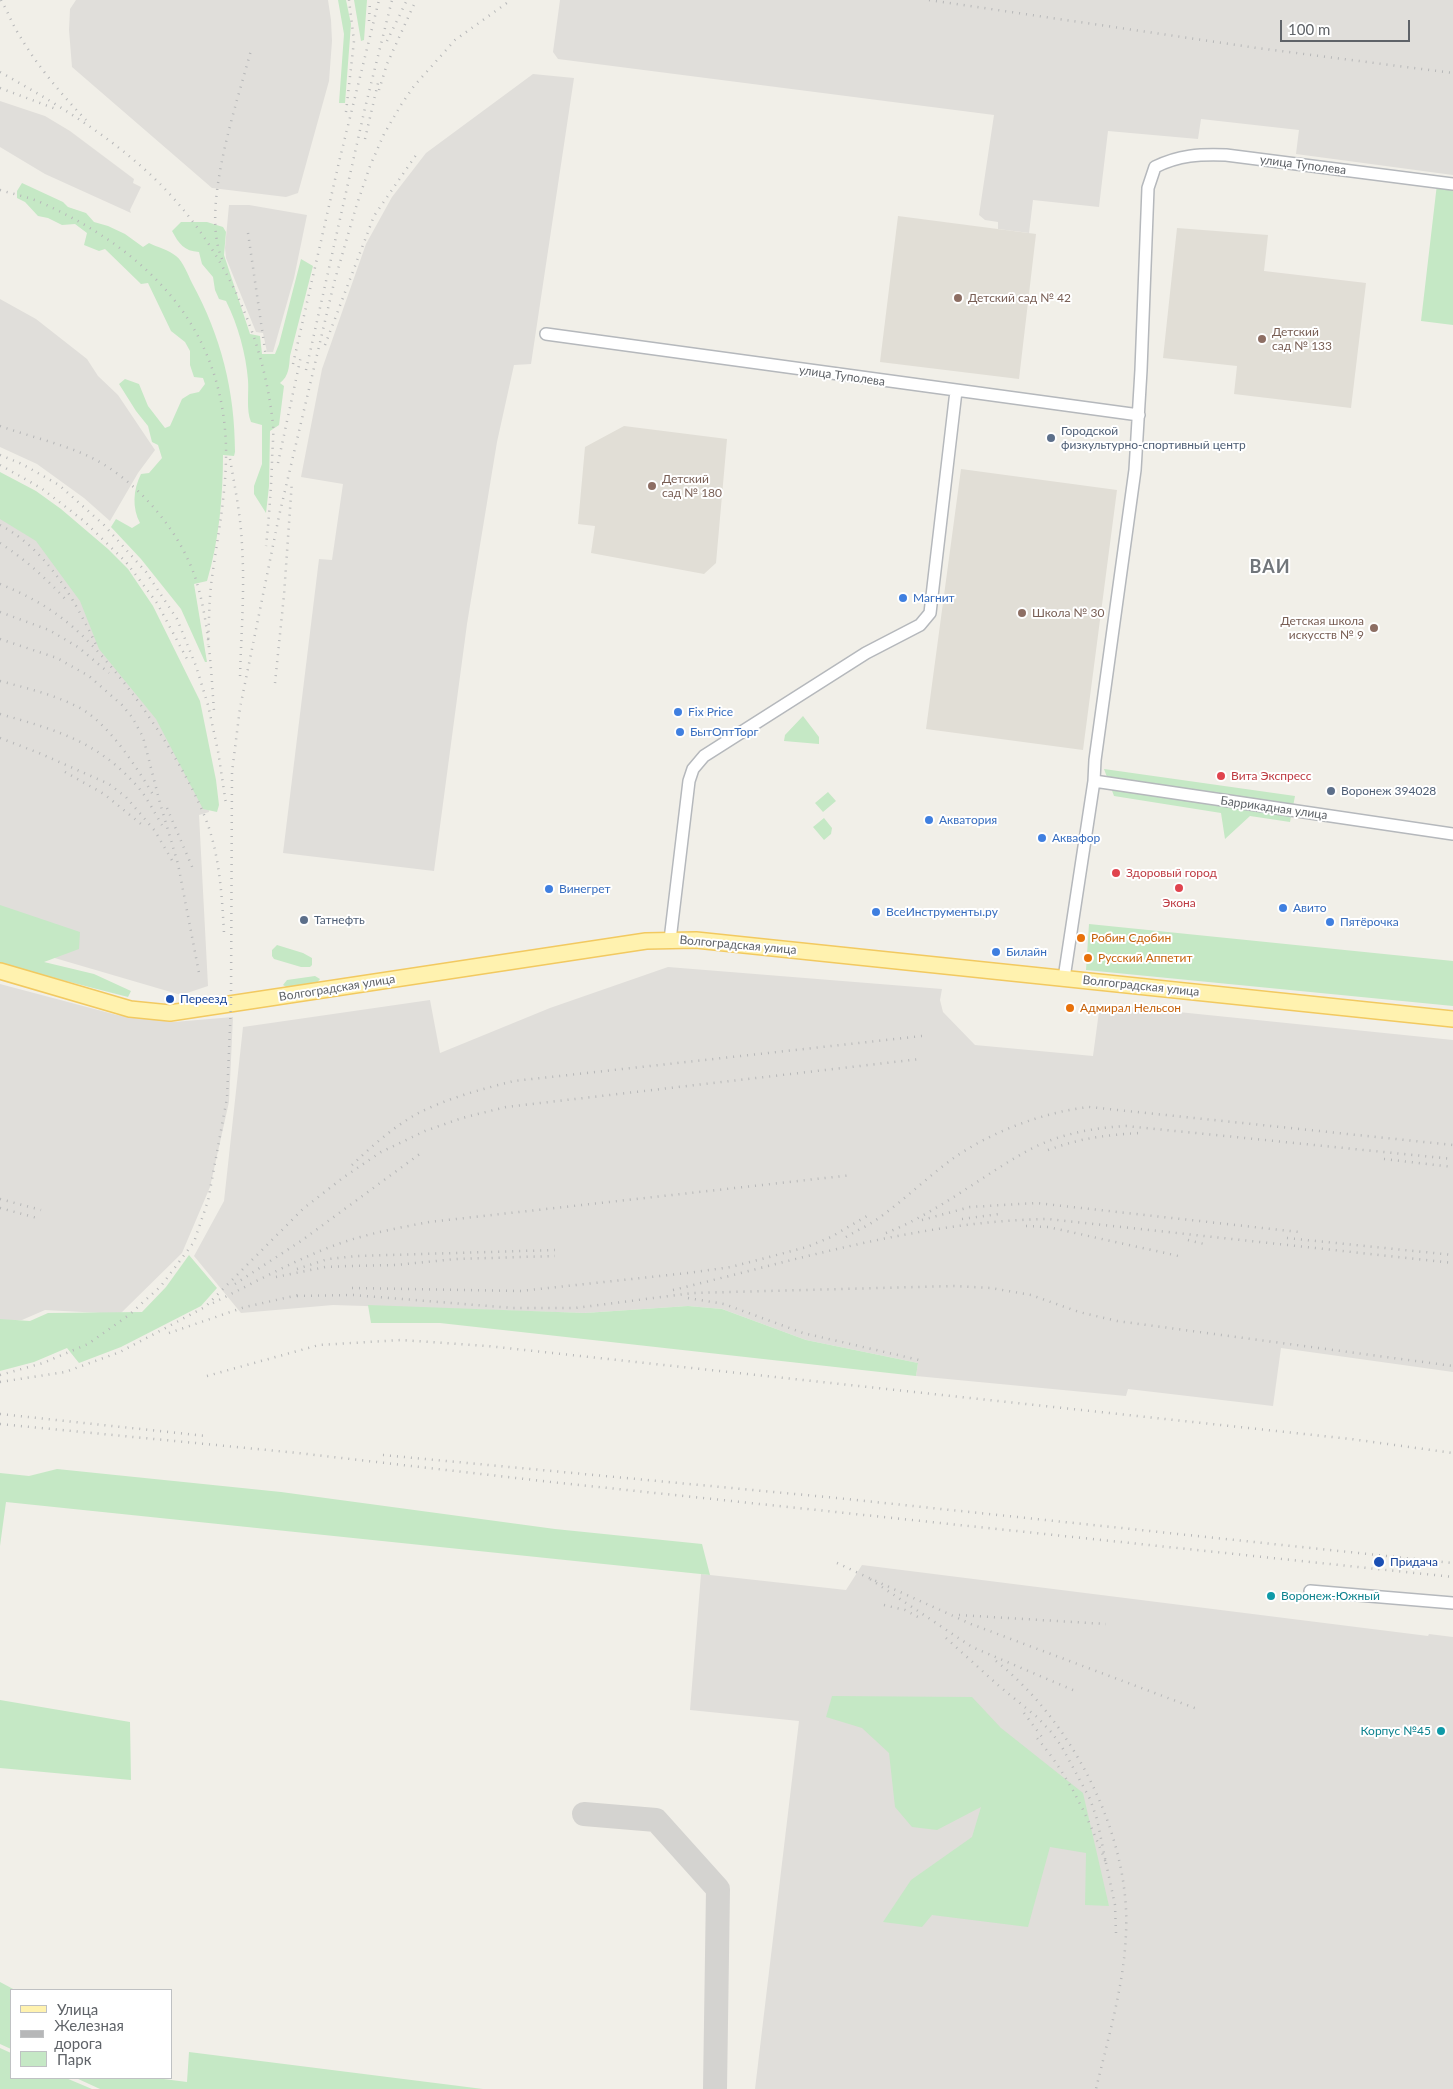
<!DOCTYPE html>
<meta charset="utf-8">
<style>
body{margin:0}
#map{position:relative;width:1453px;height:2089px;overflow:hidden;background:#f1efe8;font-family:Lato,sans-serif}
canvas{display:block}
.legend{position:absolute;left:10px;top:1989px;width:162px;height:90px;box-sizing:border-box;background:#fff;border:1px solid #bfc1c3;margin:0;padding:6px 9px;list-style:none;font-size:15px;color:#5f6368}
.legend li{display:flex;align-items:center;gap:10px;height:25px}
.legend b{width:25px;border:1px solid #bfc1c3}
.scale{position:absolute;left:1280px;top:20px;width:130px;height:22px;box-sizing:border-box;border:2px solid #5f6368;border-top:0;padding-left:6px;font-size:15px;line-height:18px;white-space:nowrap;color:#5f6368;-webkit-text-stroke:4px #fff;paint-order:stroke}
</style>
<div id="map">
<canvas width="1453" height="2089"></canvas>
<ul class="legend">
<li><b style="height:6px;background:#fff2af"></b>Улица</li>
<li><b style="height:6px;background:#b6b7b8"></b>Железная дорога</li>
<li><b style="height:14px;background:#c5e8c5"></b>Парк</li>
</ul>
<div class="scale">100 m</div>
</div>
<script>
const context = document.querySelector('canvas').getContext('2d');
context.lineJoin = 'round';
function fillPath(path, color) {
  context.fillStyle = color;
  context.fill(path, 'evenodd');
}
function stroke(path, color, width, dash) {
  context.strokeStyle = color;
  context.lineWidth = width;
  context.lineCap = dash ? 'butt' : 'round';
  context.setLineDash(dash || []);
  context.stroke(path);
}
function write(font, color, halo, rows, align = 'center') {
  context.font = font + ' Lato,sans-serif';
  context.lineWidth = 4;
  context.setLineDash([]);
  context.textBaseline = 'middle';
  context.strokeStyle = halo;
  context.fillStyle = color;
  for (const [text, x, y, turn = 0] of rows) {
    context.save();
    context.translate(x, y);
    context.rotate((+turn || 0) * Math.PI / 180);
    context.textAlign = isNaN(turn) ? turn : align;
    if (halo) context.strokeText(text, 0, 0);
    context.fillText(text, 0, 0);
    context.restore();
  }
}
const industrial = new Path2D(`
 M 76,0 L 328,0 L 331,20 L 332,41 L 329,81 L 298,193 L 286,197 L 212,188 L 72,67 L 69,30 L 70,9 Z
 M 560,0 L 1453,0 L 1453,175 L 1296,154 L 1299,130 L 1201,119 L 1198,139 L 1108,131 L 1099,207 L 1033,200 L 1029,233 L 998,229 L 998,222 L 985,220 L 979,215 L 994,115 L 558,59 L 553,52 Z
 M 533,74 L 574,78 L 531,364 L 514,365 L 497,442 L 467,624 L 434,871 L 283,853 L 319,559 L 332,560 L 343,484 L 301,477 L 322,369 L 366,244 L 392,197 L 426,153 Z
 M 0,101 L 45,116 L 70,131 L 134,179 L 133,183 L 141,187 L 130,210 L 131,213 L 45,174 L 0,147 Z
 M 229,205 L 249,205 L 307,215 L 294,278 L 273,352 L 267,352 L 263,333 L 256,332 L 226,258 L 225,248 Z
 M 0,299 L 36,319 L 87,359 L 98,376 L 118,395 L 155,450 L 138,473 L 110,521 L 84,498 L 37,464 L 0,447 Z
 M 0,473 L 199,719 L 209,812 L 199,815 L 208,986 L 181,995 L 0,942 Z
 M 668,967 L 942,989 L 940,1000 L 943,1012 L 975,1045 L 1093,1056 L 1100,1004 L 1453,1040 L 1453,1372 L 1281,1348 L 1273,1406 L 1128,1389 L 1126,1396 L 916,1376 L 918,1363 L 806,1340 L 722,1309 L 688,1306 L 585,1313 L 333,1305 L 241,1313 L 194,1256 L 224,1201 L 243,1027 L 430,1000 L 440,1053 L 550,1008 Z
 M 0,984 L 117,1015 L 174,1022 L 233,1017 L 229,1102 L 210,1187 L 182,1253 L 120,1314 L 45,1310 L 22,1320 L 0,1322 Z
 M 862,1565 L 1428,1636 L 1429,1634 L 1453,1637 L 1453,2089 L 755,2089 L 799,1721 L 690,1710 L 701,1574 L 846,1590 Z`);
const education = new Path2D(`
 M 898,216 L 1036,234 L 1019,379 L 880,362 Z
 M 1177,228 L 1268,235 L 1264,271 L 1366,283 L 1351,408 L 1234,394 L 1237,366 L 1163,358 Z
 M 624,426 L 727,439 L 716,563 L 704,574 L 591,553 L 595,526 L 578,524 L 585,447 Z
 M 961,469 L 1117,490 L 1083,750 L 926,729 Z`);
const green = new Path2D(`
 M 338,0 L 346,0 L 351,24 L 345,103 L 339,103 L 344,34 Z
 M 354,0 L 367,0 L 364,40 L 361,41 Z
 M 22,183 L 63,202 L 68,207 L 86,213 L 94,222 L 108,226 L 125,234 L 143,247 L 149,243 C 157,247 169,250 176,256 C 183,261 188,275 192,283 C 221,336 235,391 235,452 L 234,456 L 223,455 C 223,496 219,541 207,581 L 194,584 L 207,662 L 205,662 L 181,609 L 141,559 L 111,527 L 116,519 L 132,528 L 140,523 C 132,508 133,490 141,474 L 149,473 L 162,458 L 158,445 L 152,442 L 148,426 L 136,411 L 119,384 L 125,379 L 139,384 L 148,406 L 165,428 L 170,426 L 182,399 L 190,394 L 199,392 L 205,384 L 203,378 L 194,377 L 190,365 L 190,351 L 185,342 L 171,331 L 148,283 L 141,284 L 105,249 L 99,251 L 84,245 L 87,233 L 75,224 L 62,225 L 48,218 L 38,216 L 25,202 L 17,198 L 17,191 Z
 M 1437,184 L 1453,187 L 1453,325 L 1421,321 Z
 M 181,222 L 207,222 L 223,227 L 226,232 L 224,255 L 250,334 L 260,336 L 262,354 L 275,354 L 279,344 L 301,259 L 313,266 L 290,356 C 289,367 289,376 280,383 L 284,386 L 279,425 L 270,431 L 269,486 L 266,513 L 254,494 L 254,486 L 262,464 L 262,425 L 251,422 C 246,410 249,393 248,380 C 246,354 238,325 226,301 L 219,299 L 215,290 L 213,277 L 202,264 L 199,252 C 184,251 179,244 172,231 Z
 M 0,472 L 36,491 L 61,509 L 108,549 L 128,569 L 153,606 L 200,701 L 216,780 L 219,805 L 217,812 L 203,809 L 156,719 L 99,649 L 80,601 L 36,541 L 0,519 Z
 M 803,716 L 819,737 L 819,744 L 784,741 L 785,735 Z
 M 1104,769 L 1295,796 L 1290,822 L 1250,816 L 1225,839 L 1221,813 L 1114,796 Z
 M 828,792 L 836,801 L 823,812 L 815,803 Z
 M 824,818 L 832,828 L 831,834 L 824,840 L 813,827 Z
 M 0,905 L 80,932 L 79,949 L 44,962 L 94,974 L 131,991 L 128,997 L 0,964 Z
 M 1089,924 L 1453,961 L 1453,1006 L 1086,970 Z
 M 277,945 L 303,953 L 312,958 L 312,965 L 310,967 L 301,967 L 274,959 L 272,956 L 272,950 Z
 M 315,976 L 320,979 L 316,984 L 288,988 L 283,985 L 287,980 Z
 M 189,1255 L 217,1288 L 201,1306 L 121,1347 L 79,1363 L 67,1348 L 34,1362 L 0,1371 L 0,1319 L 30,1321 L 48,1313 L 142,1312 L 166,1287 Z
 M 368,1305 L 585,1313 L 688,1306 L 722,1309 L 806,1340 L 918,1363 L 916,1376 L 440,1323 L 371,1323 Z
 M 57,1469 L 281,1492 L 555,1529 L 702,1544 L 710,1575 L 6,1502 L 0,1546 L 0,1473 L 29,1476 Z
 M 832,1696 L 972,1697 L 1001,1728 L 1083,1793 L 1109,1906 L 1085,1905 L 1086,1853 L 1050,1847 L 1028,1927 L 932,1915 L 922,1927 L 883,1922 L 911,1880 L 972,1837 L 981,1807 L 937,1830 L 912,1827 L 895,1807 L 889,1753 L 862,1728 L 826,1717 Z
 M 0,1700 L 130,1722 L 131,1780 L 0,1768 Z
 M 0,1982 L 15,1990 L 11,1990 L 11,2049 L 0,2044 Z
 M 0,2048 L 11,2053 L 11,2078 L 66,2078 L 92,2089 L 0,2089 Z
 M 189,2052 L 483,2089 L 100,2089 L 76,2078 L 156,2078 L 187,2082 Z`);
const taxiway = new Path2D(`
 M 584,1814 L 656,1820 L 718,1889 L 715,2089`);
const minor = new Path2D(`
 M 546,334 L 1139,415
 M 1094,781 L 1453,834
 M 670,940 L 689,781 L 693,769 L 704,756 L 866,653 L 920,625 L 930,613 L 956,391
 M 1064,978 L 1094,781 L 1095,760 L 1135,470 L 1141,370 L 1148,188 L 1155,167 C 1179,155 1200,154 1226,155 L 1453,184
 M 1310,1591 L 1453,1603`);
const major = new Path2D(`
 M 0,971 L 130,1009 L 170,1013 L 646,941 L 696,940 L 1453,1019`);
const rail = new Path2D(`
 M 1,0 C 8,12 13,26 21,38 C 39,68 62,95 86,120
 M 929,0 L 1257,48 L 1453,73
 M 369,21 L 370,0
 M 387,41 L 407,0
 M 0,72 C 50,100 99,129 142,167 C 216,232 263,327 273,425 C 274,437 272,450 272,463 C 271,491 269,518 266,546
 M 0,88 L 56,109
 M 379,90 L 387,64 L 416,0
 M 346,112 L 354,41 L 349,0
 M 365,139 L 378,83
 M 0,190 C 13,194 28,197 40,202 C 146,250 222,324 226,446 C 227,493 217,538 211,585 C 209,605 209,625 208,645
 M 248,233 L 266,357
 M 222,259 C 200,208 237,104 251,50
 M 325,345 L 374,216 L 416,155
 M 293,364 L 339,162 L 379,0
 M 306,370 L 365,108 L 392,0
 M 0,426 C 28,436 59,443 86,455 C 135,477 182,532 197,583 C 209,624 211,669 214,711
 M 0,455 L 22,464 L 59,485 L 104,525 L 146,572 L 177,619 L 196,666 L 208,705 L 218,751 L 226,804
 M 230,459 C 235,488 241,517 242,546 C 245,590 241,634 240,678
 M 278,463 L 301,356
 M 0,465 L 41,488 L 84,521 L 126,562 L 157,603 L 187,659
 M 0,525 C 48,550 76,602 98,649
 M 0,543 C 26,560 47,579 68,602
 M 0,584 C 22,593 44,604 63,619 C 115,658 188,766 209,828 C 220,862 222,897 224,933
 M 0,612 L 49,630 L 78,647 L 109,673
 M 0,639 L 57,658 L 89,676 L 122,705 L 132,717 L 143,737 L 160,803 L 178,864 L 199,973
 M 0,681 C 26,688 52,694 76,706 C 107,720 138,769 155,798
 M 275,683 L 284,595 L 292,481
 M 0,714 C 56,730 97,741 137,786 C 147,797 154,812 162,825
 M 0,738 L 39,753 L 109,784 L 126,797 L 155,831 L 173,862
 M 65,772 L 104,794 L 141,824
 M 167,808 L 193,869
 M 1048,1150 C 1081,1138 1105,1135 1140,1133
 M 1384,1159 L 1453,1167
 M 352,1165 C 371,1147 392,1128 415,1115 C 444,1099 482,1089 514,1081 L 922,1036
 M 0,1199 L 41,1210
 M 0,1208 L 37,1218
 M 962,1219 L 999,1214
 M 922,1220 L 970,1207 L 1036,1203 L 1299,1232
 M 1026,1226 L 1048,1227 L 1183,1257
 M 886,1233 C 937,1213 980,1177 1027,1151 C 1058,1134 1092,1128 1126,1126 L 1453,1159
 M 846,1237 C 856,1231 867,1226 876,1220 C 902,1202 925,1179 951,1160 C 988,1133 1043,1112 1089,1107 L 1453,1145
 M 1287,1238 L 1453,1255
 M 1188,1240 L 1208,1245
 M 297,1269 L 328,1259 L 356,1256 L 555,1250
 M 276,1277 L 325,1267 L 348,1266 L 396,1265 L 456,1259 L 555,1256
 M 235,1284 L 301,1241 L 421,1153
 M 352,1288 L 521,1291 L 688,1273 L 731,1267 L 807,1247 L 831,1237 L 867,1216
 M 673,1290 C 797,1260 920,1221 1048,1219 L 1453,1263
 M 297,1296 L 353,1295 L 513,1308 L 575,1308 L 693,1293 L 954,1286 L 991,1288 L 1031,1295 L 1079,1312 L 1117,1321 L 1453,1366
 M 688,1298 L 724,1304 L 803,1333 L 919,1360
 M 213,1303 C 258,1281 303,1255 350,1240 C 376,1232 403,1227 429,1222 L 852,1175
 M 169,1333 L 245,1307 L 303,1294
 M 0,1375 L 43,1363 L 88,1344 L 129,1315 L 161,1286 L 194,1242 L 208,1201 L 227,1098 L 231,1004 L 232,772 L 240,708 L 279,516 L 334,283 L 356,207 L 370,166 L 384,134 L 401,105 L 414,86 L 455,40 L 511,0
 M 207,1376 L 319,1345 L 401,1340 L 487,1346 L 1351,1439 L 1453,1453
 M 0,1382 L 65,1372 L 120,1352 L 205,1307 L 304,1208 L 344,1177 L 381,1152 L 425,1131 L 462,1118 L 506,1107 L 920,1059
 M 0,1414 L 206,1436
 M 0,1424 L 298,1453 L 551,1482 L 1453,1577
 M 383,1455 L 837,1498 L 1453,1563
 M 837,1563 L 867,1577
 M 884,1605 L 905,1610 L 918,1617
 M 959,1615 L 1106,1624
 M 946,1638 L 999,1686 L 1037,1717 L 1052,1733 L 1062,1747 L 1090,1799 L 1097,1819 L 1106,1863 C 1088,1817 1069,1776 1037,1738
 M 996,1661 C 1072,1721 1131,1835 1126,1933 C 1124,1986 1108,2038 1096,2089
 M 1073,1690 L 972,1647 L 867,1577 L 971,1624 L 1200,1710
 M 1024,1713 L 1045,1741
 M 1106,1863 L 1115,1905 L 1116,1933`);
const markers = [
 [958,298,5,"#8d6e63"],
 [1262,339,5,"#8d6e63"],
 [1051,438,5,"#5c6f8a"],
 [652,486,5,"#8d6e63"],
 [903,598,5,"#3f7fe0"],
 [1022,613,5,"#8d6e63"],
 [1374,628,5,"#8d6e63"],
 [678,712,5,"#3f7fe0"],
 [680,732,5,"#3f7fe0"],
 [1221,776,5,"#e0444e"],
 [1331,791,5,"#5c6f8a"],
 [929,820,5,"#3f7fe0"],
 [1042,838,5,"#3f7fe0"],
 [1116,873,5,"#e0444e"],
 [1179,888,5,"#e0444e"],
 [549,889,5,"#3f7fe0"],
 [1283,908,5,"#3f7fe0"],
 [876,912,5,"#3f7fe0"],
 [304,920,5,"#5c6f8a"],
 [1330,922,5,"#3f7fe0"],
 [1081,938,5,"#e8710a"],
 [996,952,5,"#3f7fe0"],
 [1088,958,5,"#e8710a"],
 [170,999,5,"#1a4fb4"],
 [1070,1008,5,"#e8710a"],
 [1379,1562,6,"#1a4fb4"],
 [1271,1596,5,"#0f9aa8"],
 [1441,1731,5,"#0f9aa8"]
];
const streetNames = [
 ["улица Туполева",1303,165,7],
 ["улица Туполева",842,376,8],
 ["Баррикадная улица",1274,808,8],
 ["Волгоградская улица",738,945,5],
 ["Волгоградская улица",1141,986,6],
 ["Волгоградская улица",337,988,-9]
];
const educationNames = [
 ["Детский сад № 42",968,298],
 ["Детский",1272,332],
 ["сад № 133",1272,346],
 ["Детский",662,479],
 ["сад № 180",662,493],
 ["Школа № 30",1032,613],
 ["Детская школа",1364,621,"right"],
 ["искусств № 9",1364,635,"right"]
];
const serviceNames = [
 ["Городской",1061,431],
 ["физкультурно-спортивный центр",1061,445],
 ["Воронеж 394028",1341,791],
 ["Татнефть",314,920]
];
const shopNames = [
 ["Магнит",913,598],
 ["Fix Price",688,712],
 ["БытОптТорг",690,732],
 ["Акватория",939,820],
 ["Аквафор",1052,838],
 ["Винегрет",559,889],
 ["Авито",1293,908],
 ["ВсеИнструменты.ру",886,912],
 ["Пятёрочка",1340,922],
 ["Билайн",1006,952]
];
const healthNames = [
 ["Вита Экспресс",1231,776],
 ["Здоровый город",1126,873],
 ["Экона",1179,903,"center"]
];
const foodNames = [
 ["Робин Сдобин",1091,938],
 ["Русский Аппетит",1098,958],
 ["Адмирал Нельсон",1080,1008]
];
const transitNames = [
 ["Переезд",180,999],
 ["Придача",1390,1562]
];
const cultureNames = [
 ["Воронеж-Южный",1281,1596],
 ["Корпус №45",1431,1731,"right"]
];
const districtNames = [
 ["ВАИ",1270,567]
];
fillPath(industrial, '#e0deda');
fillPath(education, '#e1ded6');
fillPath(green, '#c5e8c5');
stroke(taxiway, '#d4d3d0', 24);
stroke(minor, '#b5b8bc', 14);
stroke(major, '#f2c960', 18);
stroke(minor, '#fff', 11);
stroke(major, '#fff2af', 15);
stroke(rail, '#b6b7b8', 2.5, [1, 6]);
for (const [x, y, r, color] of markers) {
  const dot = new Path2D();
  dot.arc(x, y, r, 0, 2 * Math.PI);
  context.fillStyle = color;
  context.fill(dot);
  stroke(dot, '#fff', 2);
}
write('12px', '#5f6368', '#fff', streetNames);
write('12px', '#785e54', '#fff', educationNames, 'left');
write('12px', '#4e5e75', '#fff', serviceNames, 'left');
write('12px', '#366cbe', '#fff', shopNames, 'left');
write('12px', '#be3a42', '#fff', healthNames, 'left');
write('12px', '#c56008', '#fff', foodNames, 'left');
write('12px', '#164399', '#fff', transitNames, 'left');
write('12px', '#0d838f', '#fff', cultureNames, 'left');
context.letterSpacing = '1px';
write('bold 18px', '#70757a', '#fff', districtNames);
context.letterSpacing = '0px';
</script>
